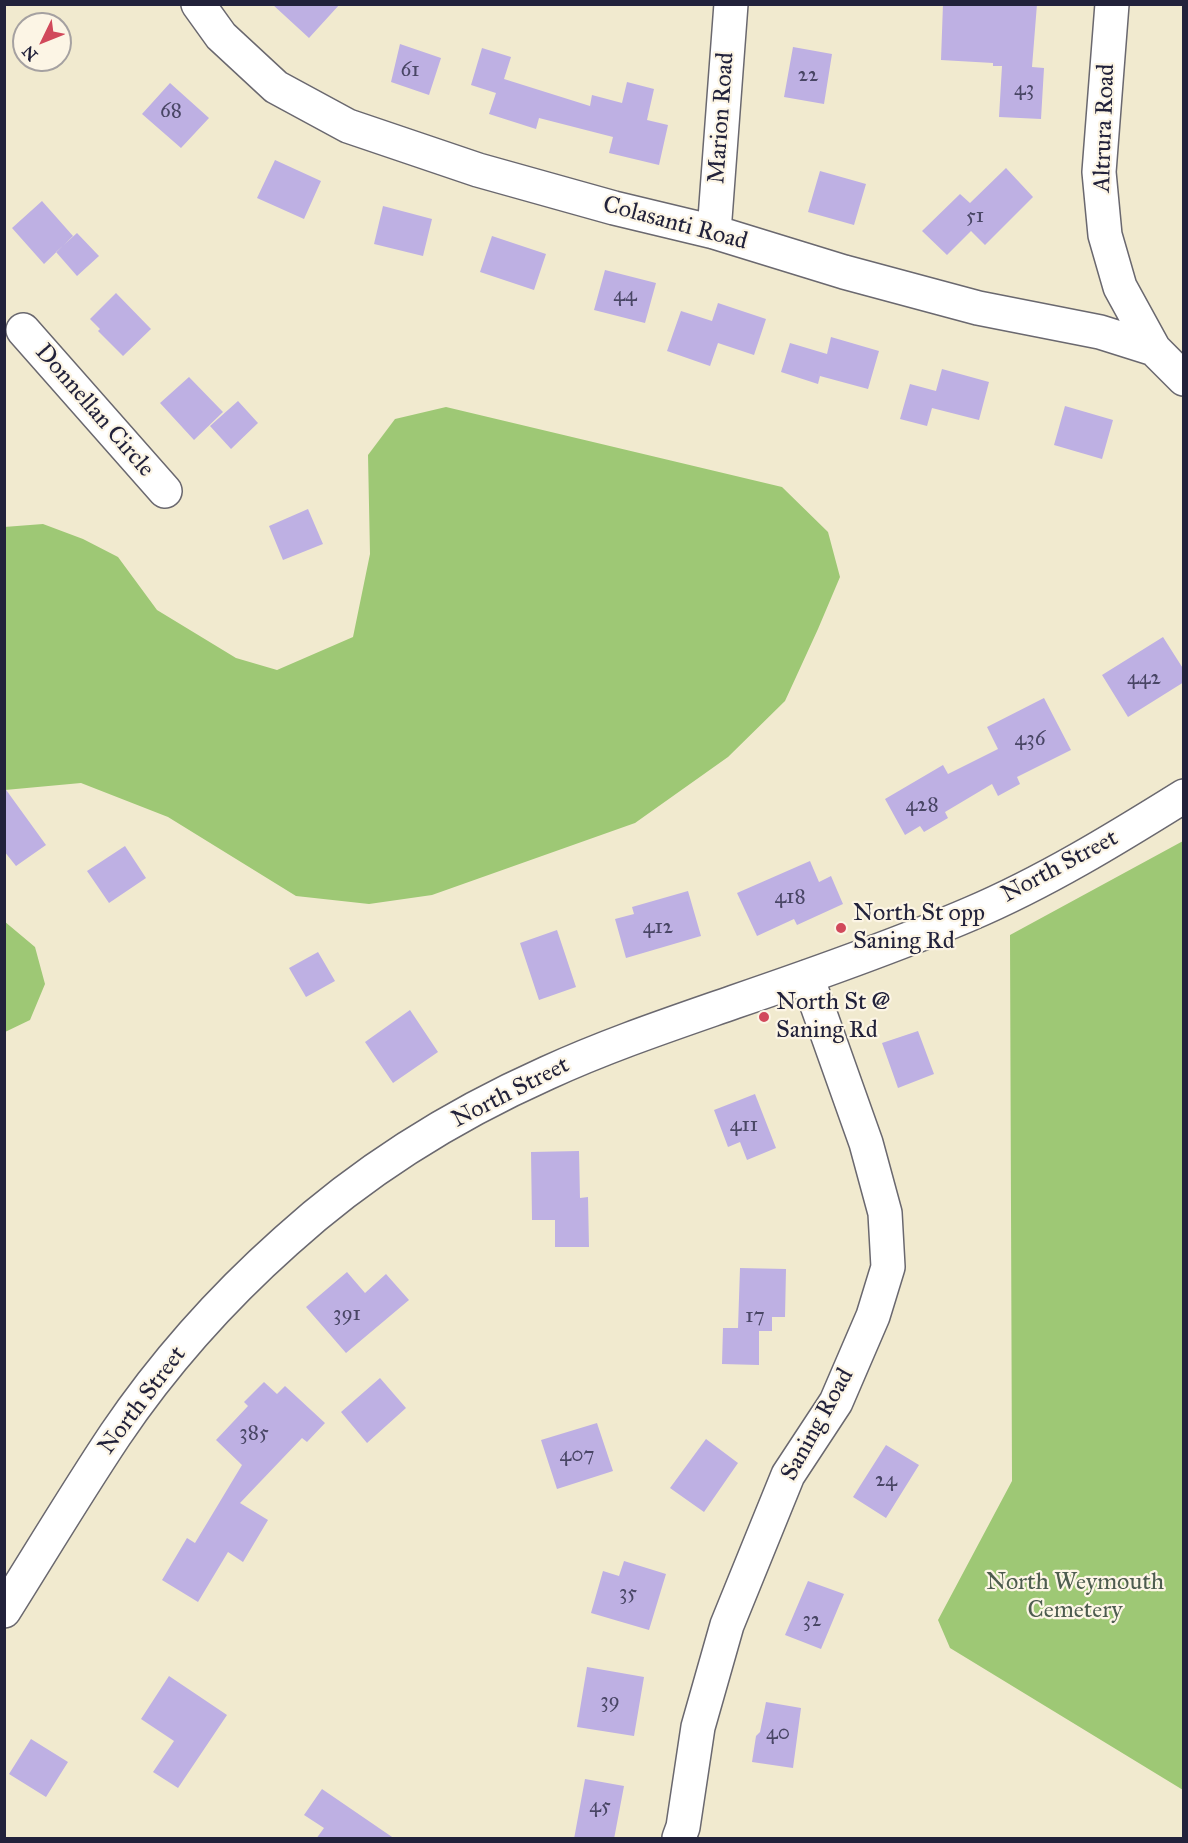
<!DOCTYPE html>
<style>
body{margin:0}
#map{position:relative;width:1188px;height:1843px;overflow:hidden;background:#f1eacf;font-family:"IM FELL Great Primer",serif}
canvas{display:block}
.frame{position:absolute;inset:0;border:6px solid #22223b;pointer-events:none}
.north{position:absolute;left:12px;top:12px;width:60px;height:60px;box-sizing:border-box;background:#fcf5e5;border:2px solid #a5a1a1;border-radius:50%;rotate:227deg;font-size:16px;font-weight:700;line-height:24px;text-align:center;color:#22223b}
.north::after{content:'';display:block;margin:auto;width:21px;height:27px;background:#d1495b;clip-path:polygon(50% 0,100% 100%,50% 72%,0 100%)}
</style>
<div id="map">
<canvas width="1188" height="1843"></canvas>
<div class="frame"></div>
<div class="north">N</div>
</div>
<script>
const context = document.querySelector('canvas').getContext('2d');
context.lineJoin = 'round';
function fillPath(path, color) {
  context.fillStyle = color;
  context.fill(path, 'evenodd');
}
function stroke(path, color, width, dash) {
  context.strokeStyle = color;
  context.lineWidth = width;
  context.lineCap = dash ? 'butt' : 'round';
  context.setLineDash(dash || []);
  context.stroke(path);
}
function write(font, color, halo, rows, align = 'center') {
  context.font = font + ' "IM FELL Great Primer",serif';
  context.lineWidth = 4.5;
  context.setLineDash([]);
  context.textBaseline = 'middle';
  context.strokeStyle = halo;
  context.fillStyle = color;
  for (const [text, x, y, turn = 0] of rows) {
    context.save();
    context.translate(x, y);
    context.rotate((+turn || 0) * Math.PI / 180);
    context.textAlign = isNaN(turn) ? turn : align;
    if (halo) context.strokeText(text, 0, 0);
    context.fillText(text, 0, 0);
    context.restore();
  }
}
const green = new Path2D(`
 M 446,407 L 782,487 L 828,532 L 840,577 L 818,629 L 785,701 L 728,757 L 635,823 L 432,895 L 369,904 L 296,896 L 168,817 L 81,783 L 5,790 L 4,527 L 43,524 L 83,539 L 118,557 L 157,610 L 236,658 L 277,670 L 353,637 L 370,554 L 368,455 L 395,419 Z
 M 1183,841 L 1183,1790 L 950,1648 L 938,1620 L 1012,1481 L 1010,935 Z
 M 4,921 L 35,947 L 45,984 L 30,1020 L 5,1032 Z`);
const building = new Path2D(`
 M 272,4 L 340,4 L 309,38 Z
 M 943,4 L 1037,4 L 1032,67 L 1044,68 L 1041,119 L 999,117 L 1002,66 L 993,66 L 993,63 L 941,60 Z
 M 400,44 L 441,58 L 429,95 L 391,82 Z
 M 793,47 L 832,54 L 824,104 L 784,97 Z
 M 482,48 L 511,57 L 504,79 L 590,106 L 592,95 L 622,103 L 627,82 L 654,89 L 647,120 L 668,125 L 659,165 L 609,153 L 613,137 L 539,118 L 536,129 L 489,114 L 496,93 L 471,85 Z
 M 170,83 L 209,118 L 181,148 L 142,114 Z
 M 275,160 L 321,181 L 304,219 L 257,198 Z
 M 1006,168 L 1033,197 L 985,245 L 971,231 L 947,255 L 922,231 L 960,194 L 970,203 Z
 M 820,171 L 866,184 L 854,225 L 808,212 Z
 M 42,201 L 73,236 L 44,264 L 12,228 Z
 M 383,206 L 432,219 L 423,256 L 374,244 Z
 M 77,233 L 99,256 L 77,276 L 56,252 Z
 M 492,236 L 546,254 L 534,290 L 480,272 Z
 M 605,270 L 656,283 L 645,323 L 594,310 Z
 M 116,293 L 151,329 L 123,356 L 98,331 L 100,329 L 90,319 Z
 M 718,303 L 766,319 L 754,355 L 718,343 L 710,366 L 667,351 L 681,311 L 712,321 Z
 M 831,337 L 879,351 L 868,389 L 820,376 L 818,384 L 781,372 L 790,343 L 827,354 Z
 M 942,369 L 989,382 L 979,420 L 932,408 L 927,426 L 900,419 L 910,384 L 936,391 Z
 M 189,377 L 223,412 L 194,440 L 160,403 Z
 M 238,401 L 258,423 L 231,449 L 210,426 Z
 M 1065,406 L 1113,420 L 1102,459 L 1054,445 Z
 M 308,509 L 323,544 L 283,560 L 269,526 Z
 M 1163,637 L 1184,670 L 1184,682 L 1128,717 L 1102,675 Z
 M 1044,698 L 1071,750 L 1017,777 L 1020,784 L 998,796 L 992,784 L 945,812 L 948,818 L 924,832 L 920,826 L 905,835 L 885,799 L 943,765 L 948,774 L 998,749 L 987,727 Z
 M 4,787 L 46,845 L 16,866 L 4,851 Z
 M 125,846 L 146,878 L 109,903 L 87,871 Z
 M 810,861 L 819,882 L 831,876 L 843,904 L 797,925 L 794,919 L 757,936 L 737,893 Z
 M 688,891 L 701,936 L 626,958 L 615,919 L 634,914 L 632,907 Z
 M 557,930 L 576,987 L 539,1000 L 520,943 Z
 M 318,952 L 335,981 L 306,997 L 289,968 Z
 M 410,1010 L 438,1052 L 393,1083 L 365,1042 Z
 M 918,1031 L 934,1074 L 898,1088 L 882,1043 Z
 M 755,1094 L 776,1148 L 747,1160 L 740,1142 L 728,1147 L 714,1110 Z
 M 579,1151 L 580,1198 L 588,1197 L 589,1247 L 555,1247 L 555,1220 L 532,1220 L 531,1152 Z
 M 740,1268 L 786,1269 L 785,1317 L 772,1317 L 772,1331 L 759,1331 L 759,1365 L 722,1364 L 723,1328 L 738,1328 Z
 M 347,1272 L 365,1293 L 386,1274 L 409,1300 L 346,1353 L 306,1307 Z
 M 380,1378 L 406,1408 L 367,1443 L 341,1412 Z
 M 264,1382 L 277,1394 L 285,1386 L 325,1423 L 307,1442 L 302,1438 L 240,1503 L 268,1520 L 243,1562 L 228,1552 L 198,1602 L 162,1580 L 187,1538 L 195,1543 L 242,1465 L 216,1440 L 248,1406 L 244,1402 Z
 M 597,1423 L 613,1471 L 557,1489 L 541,1440 Z
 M 706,1439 L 738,1463 L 704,1512 L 670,1488 Z
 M 886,1445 L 919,1465 L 886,1518 L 853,1497 Z
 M 624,1561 L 666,1574 L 649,1630 L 591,1613 L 603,1571 L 619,1576 Z
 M 808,1581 L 844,1594 L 821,1649 L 785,1635 Z
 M 587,1667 L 644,1677 L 634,1736 L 577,1727 Z
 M 169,1676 L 227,1715 L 178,1788 L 153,1772 L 174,1741 L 141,1719 Z
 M 766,1702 L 801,1708 L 793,1768 L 752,1762 L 756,1736 L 760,1732 Z
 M 31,1739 L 68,1762 L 46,1797 L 9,1774 Z
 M 585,1779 L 624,1786 L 614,1839 L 574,1839 Z
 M 322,1789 L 395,1839 L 316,1839 L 324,1828 L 304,1815 Z`);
const minor = new Path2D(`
 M 198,4 L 221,36 L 276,87 L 348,126 L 478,170 L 614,208 L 714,232 L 844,272 L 978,308 L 1100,332 L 1154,349 L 1184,379
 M 1112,4 L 1099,172 L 1105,235 L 1120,287 L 1154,349
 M 714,232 L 731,4
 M 23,330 L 165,491
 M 679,1838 L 683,1827 L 698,1727 L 727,1625 L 788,1475 L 836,1402 L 873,1316 L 888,1267 L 885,1213 L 866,1143 L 807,977`);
const tertiary = new Path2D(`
 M 4,1611 C 41,1552 77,1492 115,1435 C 163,1364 222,1298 286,1241 C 362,1172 453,1115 547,1073 C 608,1045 671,1024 734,1002 C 813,975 893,947 970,914 C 1045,882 1115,839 1184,796`);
const markers = [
 [841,928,6,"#d1495b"],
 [764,1017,6,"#d1495b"]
];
const numberNames = [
 ["61",410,71],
 ["22",808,76],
 ["43",1024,90],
 ["68",171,112],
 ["51",975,217],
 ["44",625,296],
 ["442",1144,679],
 ["436",1030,740],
 ["428",922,806],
 ["418",790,898],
 ["412",658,928],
 ["411",744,1126],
 ["391",347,1315],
 ["17",755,1317],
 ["385",254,1434],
 ["407",577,1456],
 ["24",886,1481],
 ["35",628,1594],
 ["32",812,1621],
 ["39",610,1702],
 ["40",778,1734],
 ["45",600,1807]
];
const streetNames = [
 ["Marion Road",722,118,-86],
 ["Altrura Road",1105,128,-88],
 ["Colasanti Road",675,224,15],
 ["Donnellan Circle",94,411,49],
 ["North Street",1060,867,-28],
 ["North Street",511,1093,-27],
 ["North Street",143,1401,-53],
 ["Saning Road",818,1425,-61]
];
const poiNames = [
 ["North St opp",853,914],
 ["Saning Rd",853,942],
 ["North St @",776,1003],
 ["Saning Rd",776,1031]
];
const parkNames = [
 ["North Weymouth",1075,1583],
 ["Cemetery",1075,1611]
];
fillPath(green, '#9ec875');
fillPath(building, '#beb0e3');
stroke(minor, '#6a686f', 36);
stroke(tertiary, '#6a686f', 36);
stroke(minor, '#fff', 33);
stroke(tertiary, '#fff', 33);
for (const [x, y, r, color] of markers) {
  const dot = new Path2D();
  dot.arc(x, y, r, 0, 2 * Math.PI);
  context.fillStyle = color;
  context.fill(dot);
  stroke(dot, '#fcf5e5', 2);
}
write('21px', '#494665', null, numberNames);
write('24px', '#22223b', '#fcf5e5', streetNames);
write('24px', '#22223b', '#fcf5e5', poiNames, 'left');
write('24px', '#4d5c4f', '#fcf5e5', parkNames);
</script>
